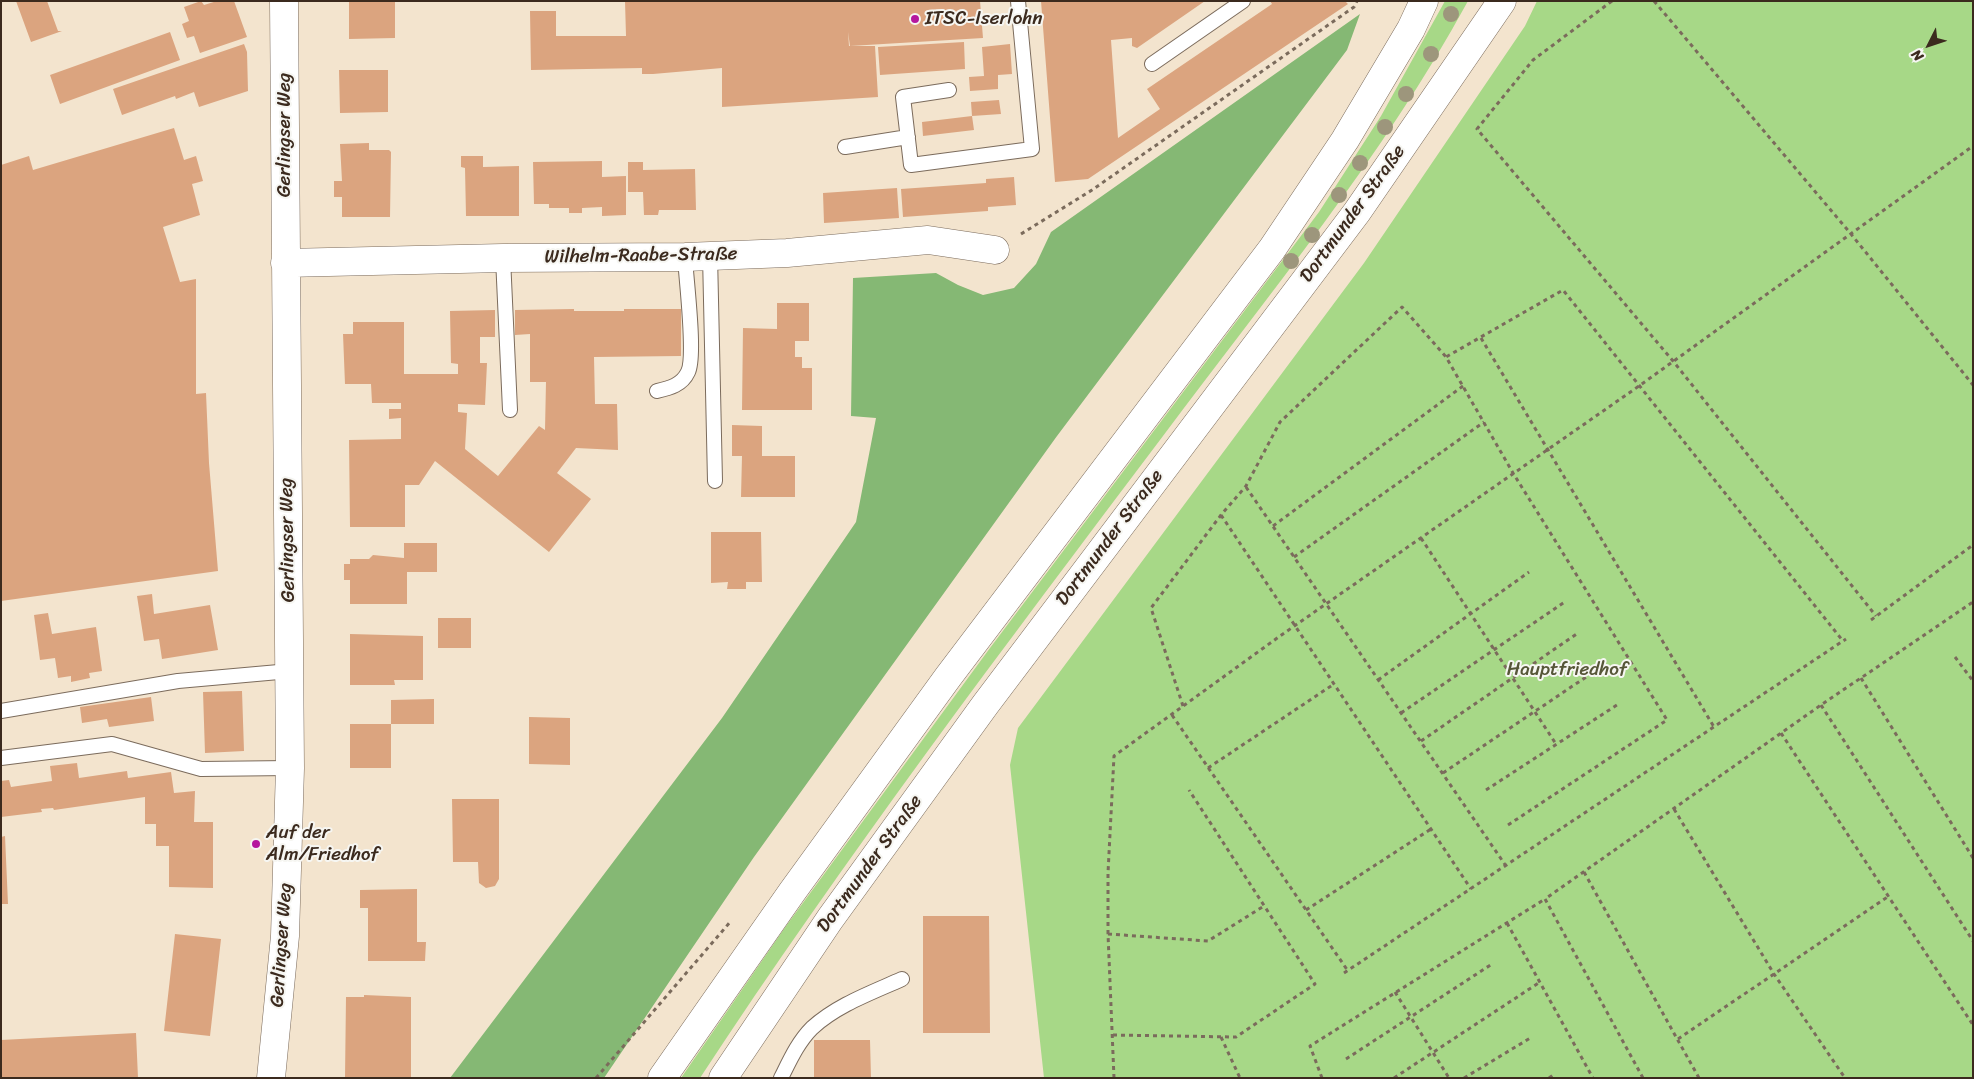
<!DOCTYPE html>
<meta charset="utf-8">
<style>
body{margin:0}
#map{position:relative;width:1974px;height:1079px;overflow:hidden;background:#f3e4ce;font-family:Sriracha,sans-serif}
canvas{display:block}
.frame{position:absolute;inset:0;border:2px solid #3b2a1e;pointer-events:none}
.north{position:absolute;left:1904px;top:20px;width:50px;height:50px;-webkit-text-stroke:4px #f6f6f2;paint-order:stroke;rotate:229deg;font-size:14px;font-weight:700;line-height:20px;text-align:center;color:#3b2a1e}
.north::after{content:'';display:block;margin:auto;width:18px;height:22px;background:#3b2a1e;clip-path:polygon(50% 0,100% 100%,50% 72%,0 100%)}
</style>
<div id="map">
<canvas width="1974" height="1079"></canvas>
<div class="frame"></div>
<div class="north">N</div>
</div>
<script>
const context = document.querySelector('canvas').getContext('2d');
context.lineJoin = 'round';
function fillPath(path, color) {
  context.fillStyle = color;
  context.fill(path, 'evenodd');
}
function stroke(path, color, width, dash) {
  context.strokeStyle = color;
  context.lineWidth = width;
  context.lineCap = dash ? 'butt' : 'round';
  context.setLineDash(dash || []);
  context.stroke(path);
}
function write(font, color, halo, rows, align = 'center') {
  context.font = font + ' Sriracha,sans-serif';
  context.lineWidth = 4;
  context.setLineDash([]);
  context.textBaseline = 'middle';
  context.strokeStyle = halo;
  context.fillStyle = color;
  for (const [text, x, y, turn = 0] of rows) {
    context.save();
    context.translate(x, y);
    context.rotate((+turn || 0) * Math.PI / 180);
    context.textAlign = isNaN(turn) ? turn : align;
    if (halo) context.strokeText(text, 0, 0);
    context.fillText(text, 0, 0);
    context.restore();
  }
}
const green = new Path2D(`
 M 1445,1 L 1468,1 C 1383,157 1269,294 1163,436 C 1004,647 845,857 700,1078 L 681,1078 L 786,926 L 990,648 L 1319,212 L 1381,116 Z
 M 1537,1 L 1973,1 L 1973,1078 L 1044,1078 L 1010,765 L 1018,728 L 1364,263 L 1525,26 Z`);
const forest = new Path2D(`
 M 1360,14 L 1347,50 L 1057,436 L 754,857 L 604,1078 L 450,1078 L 722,718 L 856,522 L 876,418 L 851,416 L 853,278 L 936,273 L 958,285 L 983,295 L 1014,288 L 1036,264 L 1051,232 Z`);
const building = new Path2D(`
 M 16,1 L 47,1 L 58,31 L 62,31 L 31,42 Z
 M 201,1 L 204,5 L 217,1 L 234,1 L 247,37 L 200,53 L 194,36 L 187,38 L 182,24 L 189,21 L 184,7 Z
 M 349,1 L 395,1 L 395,38 L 349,39 Z
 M 625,1 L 980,1 L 983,38 L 850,46 L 848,32 L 849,46 L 845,46 L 875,46 L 878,97 L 722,107 L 722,68 L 653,74 L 642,74 L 642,68 L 531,70 L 530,11 L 556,11 L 556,36 L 626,36 Z
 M 1041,1 L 1205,1 L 1137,48 L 1132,46 L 1132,38 L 1111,40 L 1118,138 L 1160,109 L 1147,89 L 1272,4 L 1270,1 L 1345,1 L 1348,4 L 1088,179 L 1055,182 Z
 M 170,32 L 180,60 L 60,104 L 50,75 Z
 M 964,42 L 965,69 L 880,75 L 878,47 Z
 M 244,44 L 247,52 L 248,91 L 199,107 L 194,92 L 176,99 L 175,96 L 122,115 L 113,89 Z
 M 1010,44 L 1012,74 L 998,75 L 998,89 L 970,91 L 969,77 L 984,76 L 982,47 Z
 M 339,70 L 388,70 L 388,112 L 340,113 Z
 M 999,100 L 1001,114 L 972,116 L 974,130 L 923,136 L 922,122 L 972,116 L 971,102 Z
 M 174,128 L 184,160 L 196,156 L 203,181 L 192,184 L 200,215 L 163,227 L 180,282 L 196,279 L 196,394 L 206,393 L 209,463 L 218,571 L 1,601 L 1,165 L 29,156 L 33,170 Z
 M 369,143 L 369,150 L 389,150 L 391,152 L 390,217 L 342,217 L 342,197 L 334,197 L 334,181 L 342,181 L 340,144 Z
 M 461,156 L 483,156 L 483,167 L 519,166 L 519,216 L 466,216 L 465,168 L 461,167 Z
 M 602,161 L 602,177 L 626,176 L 626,215 L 602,216 L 602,207 L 582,208 L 582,213 L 569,213 L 569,208 L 549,208 L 549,204 L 534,204 L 533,162 Z
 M 628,162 L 643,162 L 643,170 L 695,169 L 696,210 L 659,210 L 658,215 L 644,215 L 643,192 L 628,192 Z
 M 1014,177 L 1016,205 L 988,207 L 988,211 L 903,217 L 901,189 L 986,183 L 986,179 Z
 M 897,188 L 899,218 L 824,223 L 823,193 Z
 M 777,303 L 809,303 L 809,341 L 795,341 L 795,357 L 802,357 L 802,368 L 812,368 L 812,410 L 742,410 L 743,328 L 777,329 Z
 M 574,309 L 574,311 L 624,311 L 624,309 L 681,309 L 681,356 L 594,357 L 595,404 L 617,404 L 618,450 L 576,448 L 557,473 L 591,499 L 549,552 L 435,461 L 419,485 L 405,485 L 405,527 L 350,527 L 349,440 L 401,439 L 401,418 L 389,419 L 389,409 L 401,409 L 401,403 L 372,403 L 371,384 L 345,384 L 343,334 L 353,334 L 353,322 L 404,322 L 404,374 L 458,374 L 458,364 L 451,363 L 450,311 L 495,310 L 495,337 L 480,337 L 480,363 L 487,363 L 485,405 L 458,404 L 458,412 L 467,413 L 465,449 L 498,476 L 539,426 L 545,430 L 546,382 L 530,382 L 530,334 L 515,335 L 515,310 Z
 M 732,425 L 762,426 L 762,456 L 795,456 L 795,497 L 741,497 L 742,456 L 732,456 Z
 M 711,532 L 761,532 L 762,582 L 746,582 L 746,589 L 727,589 L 728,582 L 711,583 Z
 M 404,543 L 437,543 L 437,572 L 407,572 L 407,604 L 350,604 L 350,580 L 344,580 L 344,564 L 350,564 L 350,559 L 369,559 L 373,555 L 404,558 Z
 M 152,594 L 154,614 L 210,605 L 218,650 L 162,659 L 159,639 L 144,641 L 137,596 Z
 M 48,613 L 52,634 L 96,627 L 102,671 L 89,673 L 90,678 L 71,682 L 71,676 L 58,678 L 55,658 L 40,660 L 34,615 Z
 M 438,618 L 471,618 L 471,648 L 438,648 Z
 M 350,634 L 423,636 L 423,680 L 394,680 L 395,685 L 350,685 Z
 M 242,691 L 244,751 L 205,753 L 203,692 Z
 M 151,697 L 154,721 L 109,727 L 107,719 L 82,723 L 80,707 Z
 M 434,699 L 434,724 L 391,724 L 391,700 Z
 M 529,717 L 570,718 L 570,765 L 529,764 Z
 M 350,724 L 391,724 L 391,768 L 350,768 Z
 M 77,763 L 79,778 L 127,771 L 128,778 L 171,772 L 174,793 L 195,791 L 194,822 L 213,822 L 213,888 L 169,887 L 169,846 L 156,846 L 156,824 L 145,824 L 145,797 L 54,810 L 53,808 L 41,809 L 42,812 L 1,817 L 1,781 L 9,780 L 11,787 L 52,781 L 50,766 Z
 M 452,799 L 499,799 L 499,879 L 495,886 L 486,888 L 479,883 L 478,862 L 453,862 Z
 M 5,836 L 8,904 L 1,904 L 1,837 Z
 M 417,889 L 417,942 L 426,942 L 425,961 L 368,961 L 368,908 L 360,908 L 360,890 Z
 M 923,916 L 989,916 L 990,1033 L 923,1033 Z
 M 175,934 L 221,939 L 210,1036 L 164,1031 Z
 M 364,995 L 411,997 L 411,1078 L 345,1078 L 346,997 L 364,997 Z
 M 136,1033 L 138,1078 L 1,1078 L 1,1040 Z
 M 814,1040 L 870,1040 L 871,1078 L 814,1078 Z`);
const path = new Path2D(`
 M 1612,1 L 1533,60 L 1477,129 L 1673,361 L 1876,616
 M 1654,1 L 1851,234 L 1973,385
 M 1021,234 L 1092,190 L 1354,7 L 1357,1
 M 1481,338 L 1714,727
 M 1246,487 L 1506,866
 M 1221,515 L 1471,889
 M 1273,526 L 1463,386
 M 1421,538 L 1556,744
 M 1294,557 L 1484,422
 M 1871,620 L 1973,545
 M 1955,657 L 1973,681
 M 1861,678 L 1973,858
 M 1378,680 L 1529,572
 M 1821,705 L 1973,941
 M 1183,706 L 1151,608 L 1221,515 L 1246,486 L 1280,422 L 1402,307 L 1446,357
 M 1401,713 L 1566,601
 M 1172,715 L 1348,971
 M 1781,733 L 1973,1025
 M 1421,741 L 1578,633
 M 1208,768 L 1334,684
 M 1443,773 L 1601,667
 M 1486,790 L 1620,703
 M 1674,809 L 1774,974 L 1845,1078
 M 1508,825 L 1667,720 L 1513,473 L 1446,357 L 1563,290 L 1843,641
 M 1584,872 L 1699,1078
 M 1306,910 L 1431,829
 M 1507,923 L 1593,1078
 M 1108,934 L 1208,941 L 1264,906
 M 1344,973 L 1846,639
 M 1395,992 L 1449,1078
 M 1113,1035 L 1236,1037 L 1315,984 L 1189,790
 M 1221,1037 L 1240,1078
 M 1678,1039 L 1889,896
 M 1346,1059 L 1492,964
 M 596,1078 L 731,921
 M 1114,1078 L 1108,934 L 1108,873 L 1114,756 L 1280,636 L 1639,386 L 1973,146
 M 1322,1078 L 1310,1046 L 1545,899
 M 1394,1078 L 1540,982
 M 1464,1078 L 1532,1037
 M 1549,1078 L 1553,1075
 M 1643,1078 L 1545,899 L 1821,705 L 1973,602`);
const lane = new Path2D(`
 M 1152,64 L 1243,1
 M 949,90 L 903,97 L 911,165 L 1032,149 L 1018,1
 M 845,147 L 908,137
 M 710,255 L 715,481
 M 503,258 L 510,410
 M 657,391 C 670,388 682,385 688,372 C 696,356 686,279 685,257
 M 1,711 L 178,681 L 290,671
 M 1,758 L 112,744 L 201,769 L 290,768
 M 781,1078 C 790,1060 798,1042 812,1028 C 837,1005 871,993 902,979`);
const street = new Path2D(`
 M 285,263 L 503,258 L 685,257 L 787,253 L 928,240 L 995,250
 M 271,1078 L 285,936 L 290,768 L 284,1`);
const secondary = new Path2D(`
 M 662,1078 L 792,892 L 948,677 L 1272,249 L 1345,140 L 1411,29 L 1424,1
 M 723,1078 L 830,919 L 985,705 L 1357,212 L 1502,1`);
const trees = [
 [1451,14],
 [1431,54],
 [1406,94],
 [1385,127],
 [1360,163],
 [1339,195],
 [1312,235],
 [1291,261]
];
const markers = [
 [915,19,5,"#b5179e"],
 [256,844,5,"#b5179e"]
];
const poiNames = [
 ["ITSC-Iserlohn",925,19],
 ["Auf der",266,833],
 ["Alm/Friedhof",266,855]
];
const streetNames = [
 ["Gerlingser Weg",285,135,-90],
 ["Dortmunder Straße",1353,214,-54],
 ["Wilhelm-Raabe-Straße",641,256,-1],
 ["Dortmunder Straße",1110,538,-53],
 ["Gerlingser Weg",288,540,-91],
 ["Dortmunder Straße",870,864,-54],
 ["Gerlingser Weg",282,945,-86]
];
const parkNames = [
 ["Hauptfriedhof",1567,670]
];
fillPath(green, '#a7d887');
fillPath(forest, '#85b874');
fillPath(building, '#dba47f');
stroke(lane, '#7b6b5c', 16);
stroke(street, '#7b6b5c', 29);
stroke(secondary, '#7b6b5c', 29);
stroke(path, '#7b6b5c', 3, [4, 4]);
stroke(lane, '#fff', 14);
stroke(street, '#fff', 28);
stroke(secondary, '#fff', 28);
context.fillStyle = '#9d967c';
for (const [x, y] of trees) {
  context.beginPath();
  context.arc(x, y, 8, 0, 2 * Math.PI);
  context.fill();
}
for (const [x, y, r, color] of markers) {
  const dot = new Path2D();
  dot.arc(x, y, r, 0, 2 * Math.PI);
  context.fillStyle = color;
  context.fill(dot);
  stroke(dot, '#f6f6f2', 2);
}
write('19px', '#3b2a1e', '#f6f6f2', poiNames, 'left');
write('19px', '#3b2a1e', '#f6f6f2', streetNames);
write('19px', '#565638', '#f6f6f2', parkNames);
</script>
